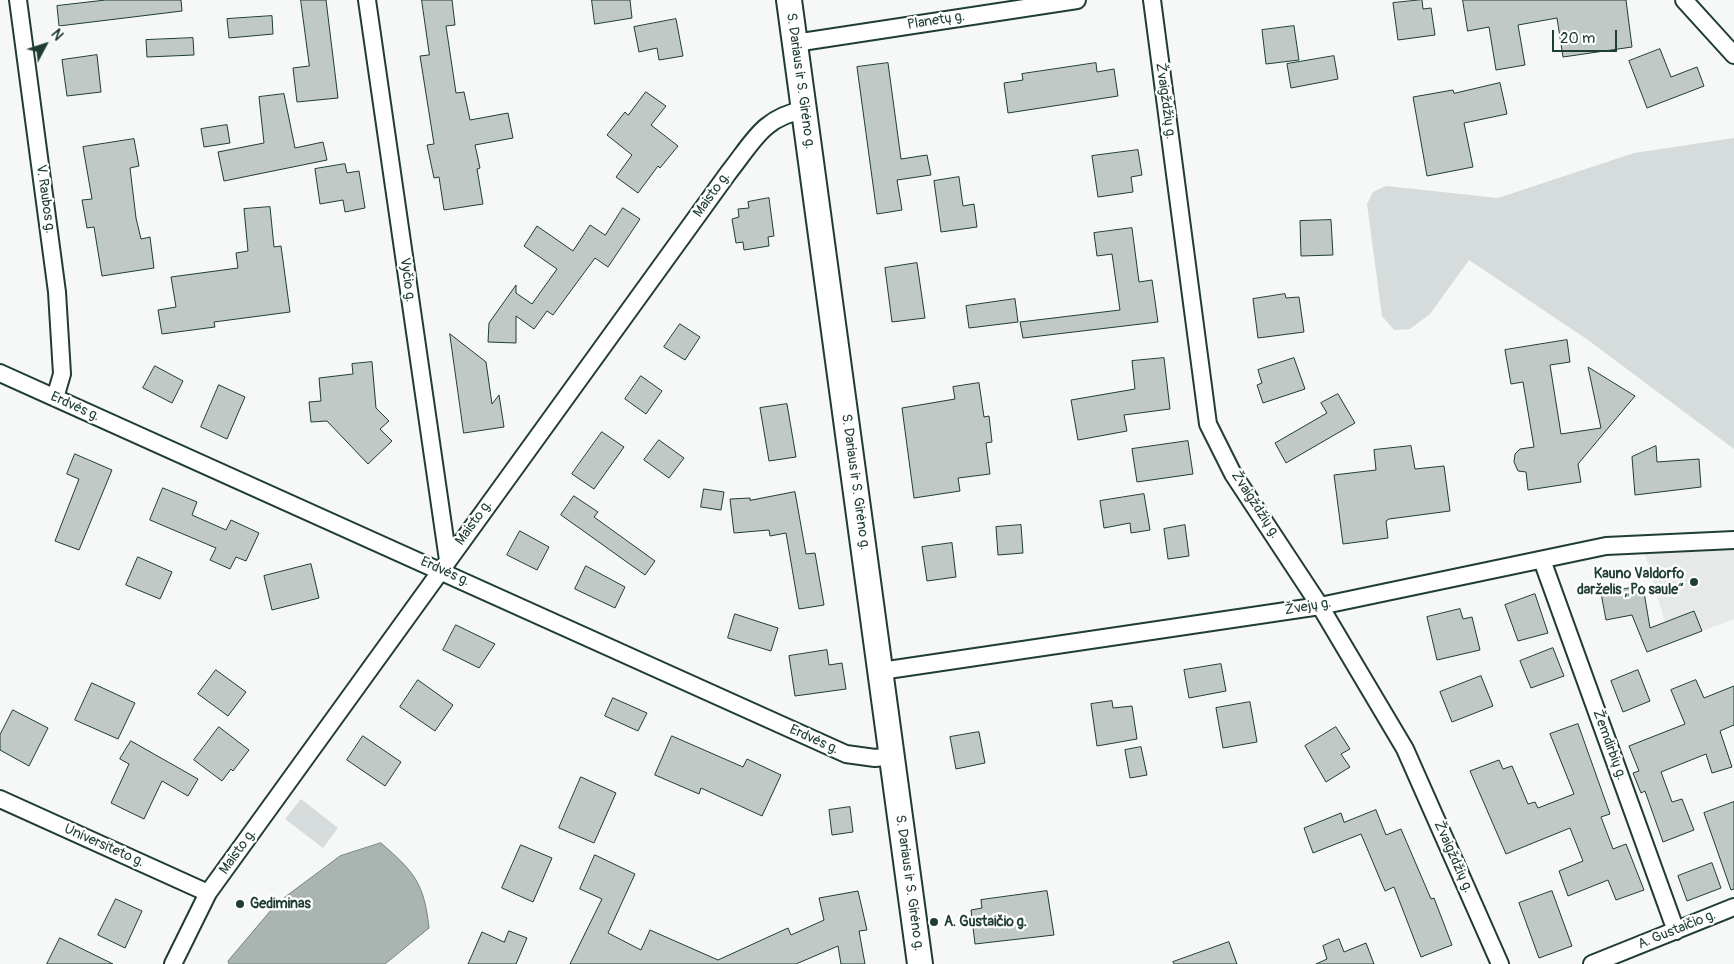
<!DOCTYPE html>
<meta charset="utf-8">
<style>
body{margin:0}
#map{position:relative;width:1734px;height:964px;overflow:hidden;background:#f6f7f7;font-family:Pangolin,sans-serif}
canvas{display:block}
.north{position:absolute;left:20px;top:20px;width:50px;height:50px;-webkit-text-stroke:4px #fff;paint-order:stroke;rotate:50deg;font-size:14px;font-weight:700;line-height:20px;text-align:center;color:#1f3d34}
.north::after{content:'';display:block;margin:auto;width:18px;height:22px;background:#1f3d34;clip-path:polygon(50% 0,100% 100%,50% 72%,0 100%)}
.scale{position:absolute;left:1552px;top:30px;width:65px;height:22px;box-sizing:border-box;border:2px solid #1f3d34;border-top:0;padding-left:6px;font-size:15px;line-height:18px;white-space:nowrap;color:#1f3d34;-webkit-text-stroke:4px #fff;paint-order:stroke}
</style>
<div id="map">
<canvas width="1734" height="964"></canvas>
<div class="north">N</div>
<div class="scale">20 m</div>
</div>
<script>
const context = document.querySelector('canvas').getContext('2d');
context.lineJoin = 'round';
function fillPath(path, color) {
  context.fillStyle = color;
  context.fill(path, 'evenodd');
}
function stroke(path, color, width, dash) {
  context.strokeStyle = color;
  context.lineWidth = width;
  context.lineCap = dash ? 'butt' : 'round';
  context.setLineDash(dash || []);
  context.stroke(path);
}
function write(font, color, halo, rows, align = 'center') {
  context.font = font + ' Pangolin,sans-serif';
  context.lineWidth = 4.5;
  context.setLineDash([]);
  context.textBaseline = 'middle';
  context.strokeStyle = halo;
  context.fillStyle = color;
  for (const [text, x, y, turn = 0] of rows) {
    context.save();
    context.translate(x, y);
    context.rotate((+turn || 0) * Math.PI / 180);
    context.textAlign = isNaN(turn) ? turn : align;
    if (halo) context.strokeText(text, 0, 0);
    context.fillText(text, 0, 0);
    context.restore();
  }
}
const built = new Path2D(`
 M 1734,550 L 1734,619 L 1702,631 L 1694,611 L 1665,622 L 1645,554 Z`);
const green = new Path2D(`
 M 1734,138 L 1734,449 L 1588,340 L 1469,260 L 1430,314 L 1410,329 L 1394,330 L 1382,316 L 1367,204 L 1373,192 L 1386,186 L 1498,198 L 1634,153 Z
 M 301,799 L 338,828 L 323,848 L 285,819 Z`);
const water = new Path2D(`
 M 381,843 C 414,872 424,882 429,928 L 385,964 L 229,964 L 228,961 L 277,903 L 340,856 Z`);
const building = new Path2D(`
 M 106,0 L 181,0 L 182,11 L 59,26 L 57,6 Z
 M 301,0 L 326,0 L 338,98 L 297,102 L 293,68 L 309,66 Z
 M 422,0 L 452,0 L 455,25 L 446,26 L 456,93 L 464,92 L 470,120 L 508,113 L 513,138 L 475,145 L 480,168 L 477,169 L 483,204 L 444,210 L 439,177 L 434,178 L 427,145 L 434,144 L 420,56 L 429,55 Z
 M 592,0 L 630,0 L 632,18 L 595,24 Z
 M 1422,0 L 1423,9 L 1431,8 L 1435,35 L 1398,40 L 1393,3 Z
 M 1463,0 L 1626,0 L 1632,47 L 1563,57 L 1557,18 L 1518,25 L 1525,65 L 1496,70 L 1489,27 L 1468,31 Z
 M 272,16 L 273,34 L 229,38 L 227,19 Z
 M 676,19 L 683,56 L 659,60 L 657,48 L 639,52 L 634,27 Z
 M 1294,26 L 1299,60 L 1266,64 L 1262,30 Z
 M 193,38 L 194,55 L 147,57 L 146,40 Z
 M 1660,49 L 1671,77 L 1697,67 L 1704,86 L 1647,108 L 1629,61 Z
 M 97,55 L 101,92 L 67,96 L 62,60 Z
 M 1334,56 L 1338,79 L 1291,88 L 1287,64 Z
 M 888,63 L 901,159 L 927,155 L 931,175 L 897,180 L 902,210 L 877,214 L 857,67 Z
 M 1096,63 L 1097,72 L 1114,69 L 1118,96 L 1008,113 L 1004,83 L 1023,80 L 1022,74 Z
 M 1500,83 L 1507,114 L 1464,123 L 1473,167 L 1427,176 L 1413,97 L 1453,90 L 1454,93 Z
 M 646,92 L 666,106 L 651,125 L 678,146 L 660,168 L 658,166 L 638,193 L 616,177 L 632,155 L 607,135 L 625,112 L 628,115 Z
 M 284,94 L 295,148 L 323,142 L 327,160 L 224,181 L 218,152 L 264,143 L 259,97 Z
 M 227,125 L 230,143 L 204,147 L 201,129 Z
 M 134,139 L 139,166 L 130,168 L 136,218 L 141,239 L 150,237 L 154,268 L 102,276 L 94,227 L 87,228 L 82,200 L 92,199 L 83,147 Z
 M 1138,150 L 1142,175 L 1131,177 L 1133,192 L 1098,197 L 1092,156 Z
 M 345,164 L 347,173 L 359,171 L 365,208 L 345,212 L 343,200 L 320,204 L 315,169 Z
 M 959,177 L 963,206 L 974,204 L 977,227 L 941,232 L 934,181 Z
 M 769,198 L 774,236 L 768,237 L 769,246 L 744,250 L 743,242 L 736,243 L 732,219 L 739,217 L 738,209 L 749,208 L 748,202 Z
 M 270,207 L 274,247 L 281,246 L 290,312 L 214,322 L 215,327 L 162,334 L 158,310 L 176,307 L 171,277 L 238,268 L 236,253 L 248,251 L 244,209 Z
 M 623,208 L 640,219 L 608,267 L 595,258 L 553,315 L 547,311 L 534,329 L 516,316 L 516,343 L 488,342 L 489,323 L 516,285 L 516,293 L 532,304 L 557,269 L 524,246 L 537,226 L 573,251 L 590,225 L 605,235 Z
 M 1331,220 L 1333,255 L 1301,256 L 1300,221 Z
 M 1132,228 L 1139,282 L 1152,280 L 1158,322 L 1023,338 L 1020,322 L 1120,310 L 1112,254 L 1097,256 L 1094,233 Z
 M 917,263 L 925,318 L 892,322 L 885,268 Z
 M 1285,294 L 1286,298 L 1299,297 L 1304,332 L 1258,338 L 1253,299 Z
 M 1015,299 L 1018,322 L 969,328 L 966,306 Z
 M 680,324 L 700,337 L 685,360 L 664,347 Z
 M 450,334 L 486,362 L 492,404 L 499,395 L 504,427 L 464,433 Z
 M 1567,340 L 1570,362 L 1550,365 L 1561,434 L 1601,428 L 1588,367 L 1635,396 L 1578,464 L 1581,482 L 1528,490 L 1526,472 L 1518,471 L 1514,462 L 1515,454 L 1520,449 L 1534,447 L 1523,382 L 1511,384 L 1505,350 Z
 M 1164,358 L 1170,409 L 1124,415 L 1127,431 L 1078,440 L 1071,400 L 1135,389 L 1132,361 Z
 M 1294,358 L 1305,389 L 1263,403 L 1257,385 L 1262,383 L 1258,370 Z
 M 372,362 L 376,408 L 389,421 L 380,429 L 392,441 L 368,464 L 327,421 L 311,422 L 309,402 L 321,401 L 319,378 L 353,374 L 352,364 Z
 M 155,366 L 183,381 L 172,403 L 143,388 Z
 M 641,376 L 662,391 L 646,414 L 625,399 Z
 M 979,383 L 984,417 L 989,416 L 992,442 L 986,443 L 990,474 L 958,478 L 960,491 L 914,498 L 902,408 L 955,399 L 953,387 Z
 M 219,385 L 245,397 L 227,439 L 201,427 Z
 M 1338,394 L 1355,423 L 1286,463 L 1275,443 L 1327,413 L 1321,403 Z
 M 787,404 L 796,457 L 769,461 L 760,408 Z
 M 602,432 L 624,447 L 594,489 L 572,474 Z
 M 659,440 L 684,458 L 669,478 L 644,460 Z
 M 1188,441 L 1193,474 L 1137,482 L 1132,449 Z
 M 1411,446 L 1415,469 L 1444,466 L 1450,511 L 1389,519 L 1386,521 L 1388,538 L 1343,544 L 1334,475 L 1376,470 L 1374,450 Z
 M 1656,446 L 1657,462 L 1699,459 L 1701,487 L 1635,495 L 1632,457 Z
 M 75,454 L 112,470 L 79,550 L 55,541 L 79,479 L 67,474 Z
 M 163,488 L 197,502 L 192,515 L 226,530 L 231,520 L 259,533 L 246,561 L 236,557 L 230,569 L 210,560 L 216,548 L 150,520 Z
 M 704,489 L 724,492 L 721,510 L 701,507 Z
 M 795,492 L 806,554 L 815,553 L 824,605 L 799,609 L 786,533 L 770,536 L 769,530 L 734,533 L 730,499 L 750,498 L 750,500 Z
 M 1144,494 L 1150,530 L 1131,533 L 1130,523 L 1104,528 L 1100,501 Z
 M 574,496 L 598,512 L 594,517 L 655,561 L 645,575 L 561,515 Z
 M 1021,525 L 1023,553 L 998,555 L 996,527 Z
 M 1185,525 L 1189,556 L 1168,559 L 1164,529 Z
 M 520,531 L 549,547 L 537,570 L 507,555 Z
 M 952,543 L 956,577 L 927,581 L 922,547 Z
 M 138,557 L 172,572 L 160,599 L 126,585 Z
 M 311,564 L 319,598 L 272,610 L 264,576 Z
 M 586,566 L 625,587 L 615,608 L 575,589 Z
 M 1643,586 L 1650,628 L 1694,611 L 1702,631 L 1647,652 L 1632,615 L 1606,620 L 1601,593 Z
 M 1535,594 L 1548,633 L 1518,641 L 1505,605 Z
 M 1460,609 L 1463,619 L 1472,617 L 1480,650 L 1437,660 L 1427,617 Z
 M 735,614 L 778,628 L 771,651 L 728,638 Z
 M 456,625 L 495,644 L 479,668 L 443,650 Z
 M 1553,648 L 1564,676 L 1531,688 L 1520,661 Z
 M 827,650 L 829,665 L 842,663 L 846,689 L 795,696 L 789,656 Z
 M 1221,664 L 1226,691 L 1189,698 L 1184,670 Z
 M 216,670 L 246,692 L 228,716 L 198,694 Z
 M 1638,670 L 1650,701 L 1623,712 L 1611,681 Z
 M 1481,676 L 1493,706 L 1452,722 L 1440,692 Z
 M 418,680 L 453,705 L 435,731 L 400,707 Z
 M 1696,680 L 1704,698 L 1734,686 L 1734,725 L 1720,731 L 1732,767 L 1712,773 L 1706,754 L 1661,772 L 1672,802 L 1682,799 L 1694,830 L 1663,842 L 1645,791 L 1641,793 L 1633,773 L 1639,771 L 1629,746 L 1685,724 L 1671,690 Z
 M 92,683 L 135,703 L 118,739 L 75,720 Z
 M 613,698 L 647,713 L 638,731 L 605,716 Z
 M 1112,701 L 1113,708 L 1132,706 L 1137,739 L 1097,746 L 1091,704 Z
 M 1250,702 L 1257,742 L 1223,748 L 1216,708 Z
 M 13,710 L 48,728 L 29,766 L 0,750 L 0,735 Z
 M 1578,724 L 1610,814 L 1601,817 L 1613,849 L 1626,844 L 1644,890 L 1616,900 L 1608,880 L 1568,896 L 1559,871 L 1583,861 L 1570,828 L 1506,854 L 1470,771 L 1499,760 L 1503,769 L 1512,766 L 1528,804 L 1535,802 L 1538,808 L 1574,794 L 1550,734 Z
 M 219,727 L 249,750 L 233,771 L 231,769 L 222,781 L 194,760 Z
 M 1336,727 L 1350,749 L 1341,754 L 1350,767 L 1326,782 L 1305,746 Z
 M 979,732 L 985,763 L 956,769 L 950,737 Z
 M 363,736 L 401,762 L 385,786 L 347,760 Z
 M 672,736 L 743,767 L 747,759 L 781,775 L 762,816 L 701,788 L 699,794 L 655,775 Z
 M 131,741 L 198,779 L 188,796 L 162,781 L 144,819 L 111,803 L 129,764 L 120,759 Z
 M 1141,747 L 1147,775 L 1130,778 L 1125,750 Z
 M 581,777 L 616,793 L 594,843 L 559,828 Z
 M 1734,802 L 1734,889 L 1731,890 L 1704,813 Z
 M 850,807 L 853,832 L 832,835 L 829,810 Z
 M 1376,810 L 1386,835 L 1401,829 L 1431,899 L 1434,898 L 1452,945 L 1421,957 L 1394,887 L 1385,891 L 1361,834 L 1313,853 L 1304,828 L 1341,813 L 1344,822 Z
 M 521,845 L 552,858 L 533,902 L 502,888 Z
 M 595,855 L 635,874 L 608,933 L 641,950 L 650,930 L 718,960 L 788,928 L 791,935 L 824,920 L 819,898 L 858,891 L 867,930 L 859,931 L 865,964 L 841,964 L 838,946 L 796,964 L 570,964 L 602,899 L 580,889 Z
 M 1712,863 L 1721,888 L 1687,901 L 1678,876 Z
 M 1047,891 L 1054,935 L 975,944 L 971,910 L 982,908 L 981,900 Z
 M 1552,891 L 1572,946 L 1539,958 L 1519,903 Z
 M 116,899 L 142,911 L 125,948 L 98,935 Z
 M 509,931 L 527,938 L 516,964 L 468,964 L 482,932 L 504,942 Z
 M 60,938 L 113,964 L 47,964 Z
 M 1339,939 L 1344,952 L 1366,943 L 1374,964 L 1316,964 L 1327,959 L 1323,946 Z
 M 1229,942 L 1237,964 L 1174,964 L 1173,962 Z`);
const street = new Path2D(`
 M 18,0 L 57,292 L 62,374 L 55,398
 M 367,0 L 448,560
 M 1152,0 L 1208,424 L 1233,474 L 1320,606 L 1405,749 L 1500,964
 M 1684,0 L 1734,55
 M 795,43 L 1077,0
 M 0,373 L 846,754 L 875,758 L 893,756
 M 1542,560 L 1676,931
 M 881,671 L 1320,606 L 1606,546 L 1734,540
 M 0,799 L 208,893
 M 173,964 L 208,893 L 729,172 C 753,142 763,117 804,110
 M 1592,964 L 1734,907`);
const secondary = new Path2D(`
 M 789,0 L 920,964`);
const markers = [
 [1694,582,5,"#1f3d34"],
 [240,904,5,"#1f3d34"],
 [934,922,5,"#1f3d34"]
];
const streetNames = [
 ["Planetų g.",936,21,-9],
 ["S. Dariaus ir S. Girėno g.",800,81,82],
 ["Žvaigždžių g.",1165,101,82],
 ["Maisto g.",712,195,-54],
 ["V. Raubos g.",45,199,82],
 ["Vyčio g.",407,280,82],
 ["Erdvės g.",75,407,24],
 ["S. Dariaus ir S. Girėno g.",855,482,82],
 ["Žvaigždžių g.",1255,505,57],
 ["Maisto g.",474,523,-54],
 ["Erdvės g.",445,572,24],
 ["Žvejų g.",1308,607,-10],
 ["Erdvės g.",814,740,24],
 ["Žemdirbių g.",1609,745,70],
 ["Universiteto g.",104,846,24],
 ["Maisto g.",238,852,-54],
 ["Žvaigždžių g.",1453,857,66],
 ["S. Dariaus ir S. Girėno g.",909,883,82],
 ["A. Gustaičio g.",1677,930,-22]
];
const poiNames = [
 ["Kauno Valdorfo",1684,574,"right"],
 ["darželis „Po saule“",1684,590,"right"],
 ["Gediminas",250,904],
 ["A. Gustaičio g.",944,922]
];
fillPath(built, '#e6e9e8');
fillPath(green, '#d6dcdb');
fillPath(water, '#aab5b1');
stroke(water, '#72857f', 1);
fillPath(building, '#c0c9c6');
stroke(building, '#1f3d34', 1);
stroke(street, '#1f3d34', 20);
stroke(secondary, '#1f3d34', 28);
stroke(street, '#fff', 16);
stroke(secondary, '#fff', 24);
for (const [x, y, r, color] of markers) {
  const dot = new Path2D();
  dot.arc(x, y, r, 0, 2 * Math.PI);
  context.fillStyle = color;
  context.fill(dot);
  stroke(dot, '#fff', 2);
}
write('14px', '#1f3d34', '#fff', streetNames);
write('bold 14px', '#1f3d34', '#fff', poiNames, 'left');
</script>
